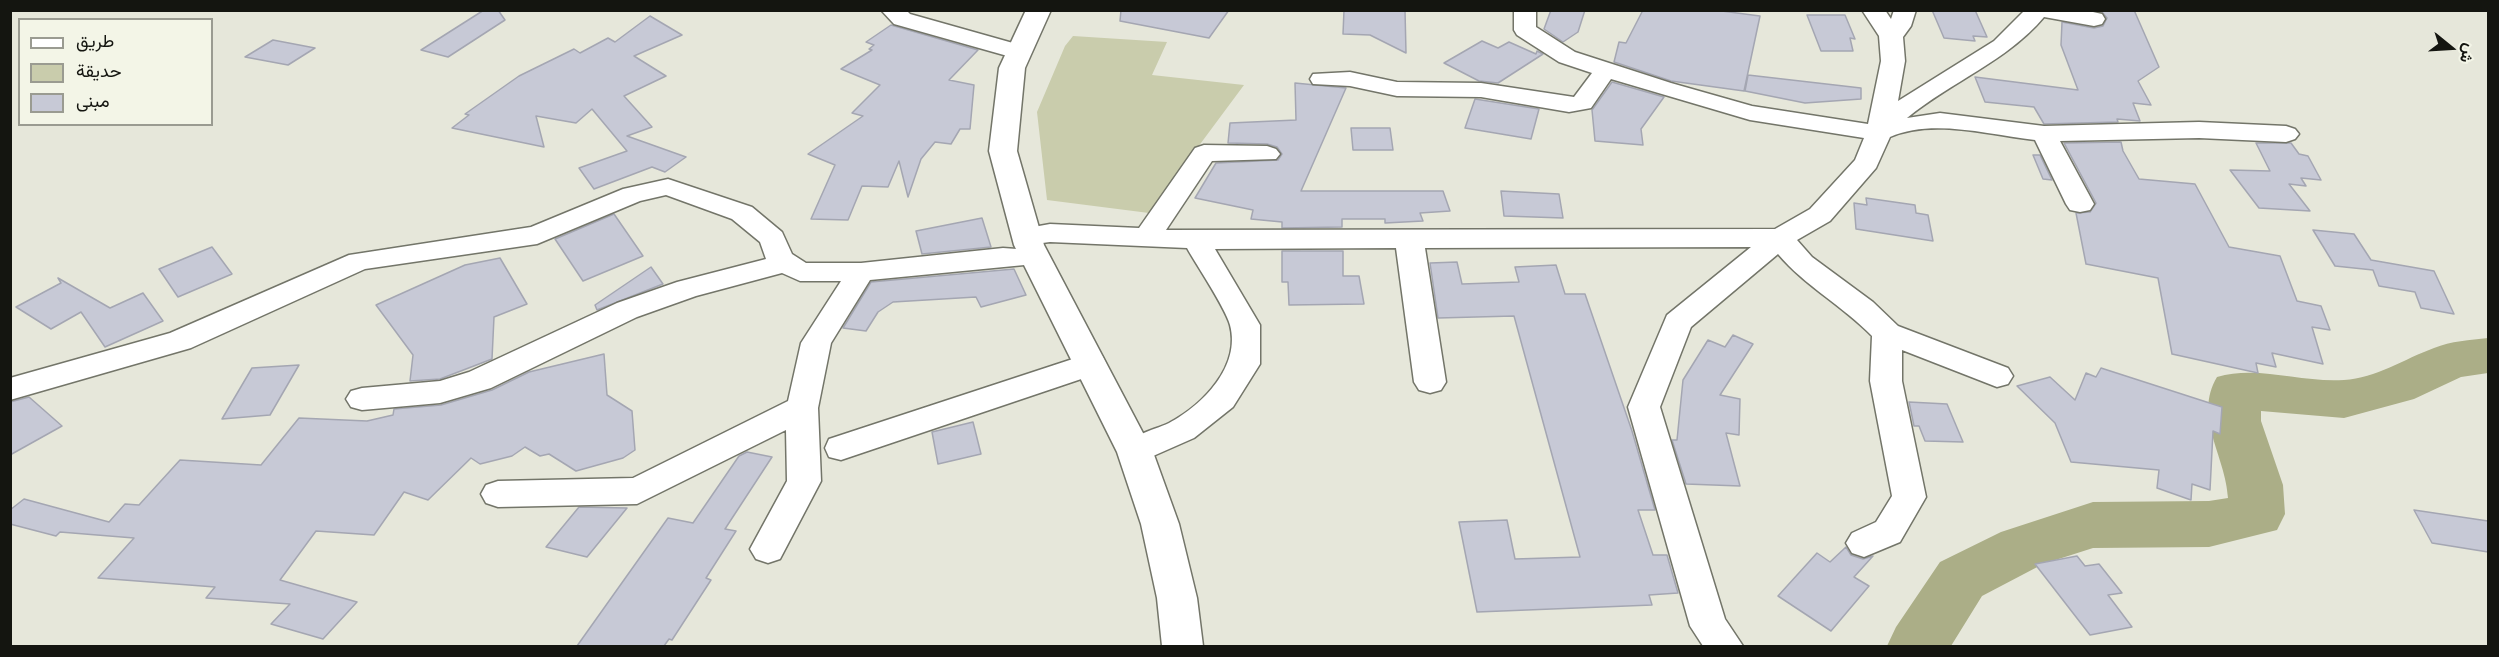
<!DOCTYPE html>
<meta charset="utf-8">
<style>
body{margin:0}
#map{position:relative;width:2499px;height:657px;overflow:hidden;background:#e6e7da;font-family:Merriweather,Vazirmatn,serif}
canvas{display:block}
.frame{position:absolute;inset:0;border:12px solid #141510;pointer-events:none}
.legend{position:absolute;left:18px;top:18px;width:195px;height:108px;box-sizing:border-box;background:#f3f5e7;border:2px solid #9a9b91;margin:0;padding:8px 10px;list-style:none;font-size:18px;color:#141510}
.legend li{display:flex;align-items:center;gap:12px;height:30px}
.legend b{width:30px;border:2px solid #9a9b91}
.north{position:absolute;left:2421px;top:18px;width:60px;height:60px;-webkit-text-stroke:4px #f3f5e7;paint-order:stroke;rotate:108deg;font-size:16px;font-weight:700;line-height:24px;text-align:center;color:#141510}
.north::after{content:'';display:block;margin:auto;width:21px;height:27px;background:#141510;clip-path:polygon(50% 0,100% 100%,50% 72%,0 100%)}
</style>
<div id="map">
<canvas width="2499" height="657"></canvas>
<div class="frame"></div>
<ul class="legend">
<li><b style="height:8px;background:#fff"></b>طريق</li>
<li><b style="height:16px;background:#c9ccac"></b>حديقة</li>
<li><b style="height:16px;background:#c7c9d6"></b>مبنى</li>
</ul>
<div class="north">ش</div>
</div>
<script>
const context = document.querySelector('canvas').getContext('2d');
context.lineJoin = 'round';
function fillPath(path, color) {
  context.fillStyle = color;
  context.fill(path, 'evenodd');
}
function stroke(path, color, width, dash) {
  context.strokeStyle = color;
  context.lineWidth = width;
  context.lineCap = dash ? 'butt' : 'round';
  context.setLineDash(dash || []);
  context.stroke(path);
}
const green = new Path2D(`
 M 1073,36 L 1167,42 L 1152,75 L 1244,85 L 1149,213 L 1047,200 L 1037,112 L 1065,46 Z`);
const river = new Path2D(`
 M 2488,338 L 2488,373 L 2461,377 L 2414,399 L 2344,418 L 2261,411 L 2261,421 L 2283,485 L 2285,514 L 2277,530 L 2209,547 L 2093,548 L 2043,564 L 1982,596 L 1951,646 L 1887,646 L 1896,627 L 1940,562 L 2001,532 L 2093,502 L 2209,501 L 2228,498 C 2226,456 2193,417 2217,377 C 2258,365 2301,383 2344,380 C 2376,378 2404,359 2434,348 C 2451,341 2470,340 2488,338 Z`);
const building = new Path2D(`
 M 484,10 L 498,10 L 505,20 L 448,57 L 421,50 Z
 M 1121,10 L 1229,10 L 1209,38 L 1120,21 Z
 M 1344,10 L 1405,10 L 1406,53 L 1370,35 L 1343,34 Z
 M 1551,10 L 1585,10 L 1578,32 L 1563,42 L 1544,29 Z
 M 1643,10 L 1714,10 L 1760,16 L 1744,91 L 1671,81 L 1614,62 L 1619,42 L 1626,43 Z
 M 1932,10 L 1975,10 L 1987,37 L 1973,36 L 1975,41 L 1944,38 Z
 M 2097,10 L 2134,10 L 2159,67 L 2138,81 L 2151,105 L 2133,103 L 2140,121 L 2117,119 L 2118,122 L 2044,124 L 2034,107 L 1985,102 L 1975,77 L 2078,90 L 2061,45 L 2062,22 L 2094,28 L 2103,26 L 2107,18 L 2102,12 Z
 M 1807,15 L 1845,15 L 1855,39 L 1850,38 L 1853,51 L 1821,51 Z
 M 650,16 L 682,35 L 634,56 L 666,76 L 624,96 L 652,127 L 627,136 L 686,157 L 665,172 L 652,167 L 594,189 L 579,168 L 627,151 L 592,109 L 576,123 L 536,116 L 544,147 L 452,128 L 469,115 L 465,114 L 519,76 L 574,49 L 580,53 L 608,38 L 615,42 Z
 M 891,25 L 978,50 L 949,80 L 974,85 L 970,129 L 960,129 L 951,144 L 935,142 L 921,159 L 908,197 L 899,161 L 888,187 L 862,186 L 848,220 L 811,219 L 835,165 L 808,154 L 863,116 L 852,113 L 880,85 L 841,69 L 872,50 L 869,49 L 874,45 L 866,42 Z
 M 273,40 L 315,48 L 288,65 L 245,57 Z
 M 1482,41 L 1498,48 L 1509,42 L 1536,54 L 1537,51 L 1543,54 L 1498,83 L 1479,81 L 1444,63 Z
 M 1748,75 L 1861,88 L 1861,99 L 1805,103 L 1745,91 Z
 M 1612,82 L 1664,97 L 1641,129 L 1643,145 L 1595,141 L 1592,110 Z
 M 1295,83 L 1346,88 L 1301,191 L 1443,191 L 1450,211 L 1420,213 L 1423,221 L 1385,223 L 1385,219 L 1342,219 L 1342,227 L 1282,228 L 1282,222 L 1251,219 L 1253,210 L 1195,198 L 1216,163 L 1278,160 L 1282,154 L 1277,147 L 1267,144 L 1228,143 L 1230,123 L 1296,120 Z
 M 1475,99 L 1539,109 L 1531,139 L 1465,128 Z
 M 1351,128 L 1390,128 L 1393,150 L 1353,150 Z
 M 2121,142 L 2123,151 L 2139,179 L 2195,184 L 2229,247 L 2280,256 L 2297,301 L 2321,306 L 2330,330 L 2312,327 L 2323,364 L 2272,353 L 2276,367 L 2256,363 L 2258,373 L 2172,354 L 2158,278 L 2086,264 L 2076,213 L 2090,212 L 2096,203 L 2064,143 Z
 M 2256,143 L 2291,143 L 2299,154 L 2308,156 L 2321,180 L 2301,178 L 2306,186 L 2289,184 L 2310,211 L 2259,208 L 2230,170 L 2270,171 Z
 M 2033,155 L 2040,155 L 2052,180 L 2043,179 Z
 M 1501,191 L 1559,194 L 1563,218 L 1504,216 Z
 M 1866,198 L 1915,205 L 1916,213 L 1928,215 L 1933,241 L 1856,229 L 1854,203 L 1867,205 Z
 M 614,214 L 643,256 L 583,281 L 555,239 Z
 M 982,218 L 991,247 L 922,254 L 916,231 Z
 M 2313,230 L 2354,234 L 2371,260 L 2434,271 L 2454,314 L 2421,308 L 2415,292 L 2379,286 L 2373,270 L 2335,266 Z
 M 212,247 L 232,274 L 178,297 L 159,269 Z
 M 1282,251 L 1343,251 L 1343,276 L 1359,276 L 1364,304 L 1289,305 L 1288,282 L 1282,282 Z
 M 500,258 L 527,304 L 494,317 L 492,359 L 440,379 L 410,381 L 413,355 L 376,305 L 465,265 Z
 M 1457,262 L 1462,284 L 1519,282 L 1515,267 L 1556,265 L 1565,294 L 1585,294 L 1632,431 L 1655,510 L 1638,510 L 1653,555 L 1667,555 L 1678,593 L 1649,595 L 1652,605 L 1477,612 L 1459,522 L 1507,520 L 1515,559 L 1580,557 L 1514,316 L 1438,318 L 1430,263 Z
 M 651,267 L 663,284 L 597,310 L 595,305 Z
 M 1014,269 L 1026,295 L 981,307 L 976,297 L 893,302 L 878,312 L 866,331 L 843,328 L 871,282 Z
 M 58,278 L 110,308 L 143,293 L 163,321 L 105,347 L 81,312 L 51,329 L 16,307 L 61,283 Z
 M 1733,335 L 1753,344 L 1720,395 L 1740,399 L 1739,435 L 1726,433 L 1740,486 L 1686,484 L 1672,440 L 1677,440 L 1683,380 L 1708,340 L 1725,347 Z
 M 604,354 L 607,395 L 632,411 L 635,450 L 623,458 L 576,471 L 549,454 L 540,456 L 525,447 L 512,456 L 480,464 L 471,458 L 428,500 L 404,492 L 374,535 L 316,531 L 280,580 L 357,602 L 323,639 L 271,624 L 290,604 L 206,598 L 215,587 L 98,578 L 134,538 L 60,532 L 56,536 L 10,524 L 10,510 L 24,499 L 109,522 L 125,504 L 139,505 L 180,460 L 261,465 L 299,418 L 367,421 L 393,415 L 394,409 L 441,405 L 492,390 L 529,372 Z
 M 299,365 L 270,415 L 222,419 L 252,368 Z
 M 2101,368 L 2222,407 L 2220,434 L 2213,431 L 2210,490 L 2192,484 L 2191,500 L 2157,488 L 2159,470 L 2071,462 L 2055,423 L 2017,386 L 2050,377 L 2075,400 L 2086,373 L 2096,377 Z
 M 29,397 L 62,426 L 10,455 L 10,402 Z
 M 1909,402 L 1947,404 L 1963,442 L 1925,441 L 1919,426 L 1914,426 Z
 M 973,422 L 981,454 L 938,464 L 932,432 Z
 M 747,452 L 772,457 L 725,529 L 736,531 L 706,578 L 711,580 L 672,640 L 669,639 L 664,646 L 577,646 L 668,518 L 693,523 L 739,456 Z
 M 579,507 L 627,508 L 587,557 L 546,547 Z
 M 2414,510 L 2488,521 L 2488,552 L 2432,543 Z
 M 1846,547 L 1851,555 L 1863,559 L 1873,556 L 1854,577 L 1869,586 L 1831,631 L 1778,596 L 1817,553 L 1830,562 Z
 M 2077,556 L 2085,566 L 2099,564 L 2122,593 L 2108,595 L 2132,627 L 2090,635 L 2035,564 Z`);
const minor = new Path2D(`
 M 881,10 L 906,10 L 910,14 L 1027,47 L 1031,52 L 1027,57 L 1011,57 L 894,24 Z
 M 1514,10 L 1536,10 L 1536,27 L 1575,52 L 1671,83 L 1752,106 L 1868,124 L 1881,61 L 1879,36 L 1862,10 L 1885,10 L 1891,19 L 1894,10 L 1916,10 L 1911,26 L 1903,37 L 1905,61 L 1898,101 L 1994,41 L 2025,10 L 2084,10 L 2102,14 L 2105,19 L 2102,24 L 2094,26 L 2044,17 C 2006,62 1952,81 1907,118 L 1940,113 L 2044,126 L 2199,122 L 2286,126 L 2295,129 L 2299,134 L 2295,139 L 2286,142 L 2199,138 L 2060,141 L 2094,204 L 2090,210 L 2080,212 L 2070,210 L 2066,204 L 2035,140 C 1990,135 1932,118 1890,137 L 1876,168 L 1830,221 L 1797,240 L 1812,257 L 1873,302 L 1898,326 L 2008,368 L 2013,376 L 2008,384 L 1997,387 L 1902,350 L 1902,381 L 1926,497 L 1900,542 L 1864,557 L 1852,553 L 1846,543 L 1852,533 L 1876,522 L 1892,496 L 1870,381 L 1872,336 C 1843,306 1805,286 1778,254 L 1691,327 L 1660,407 L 1725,619 L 1743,646 L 1703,646 L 1690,626 L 1628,407 L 1667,315 L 1751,247 L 1425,248 L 1446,382 L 1441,390 L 1430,393 L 1419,390 L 1414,382 L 1396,248 L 1215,249 L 1260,325 L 1260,364 L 1233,407 L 1194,438 L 1135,464 L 1123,461 L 1119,452 C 1128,435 1152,431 1169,423 C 1203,405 1241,366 1230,325 C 1225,307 1197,266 1187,248 L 1050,242 L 1027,245 L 1017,242 L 1013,236 L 1017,230 L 1050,224 L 1139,228 L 1195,148 L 1204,145 L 1267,146 L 1276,149 L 1280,154 L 1276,159 L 1212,161 L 1166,230 L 1775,229 L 1810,209 L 1855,160 L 1864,138 L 1750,120 L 1611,79 L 1591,108 L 1569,112 L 1481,97 L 1397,96 L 1350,86 L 1313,84 L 1310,79 L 1313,74 L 1350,72 L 1397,82 L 1481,83 L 1574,97 L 1592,73 L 1559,62 L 1517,35 L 1514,30 Z
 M 668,179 L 752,207 L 782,232 L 792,254 L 806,263 L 861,263 L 1003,248 L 1045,251 L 1049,257 L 1045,263 L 870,280 L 831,343 L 818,408 L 821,481 L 780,559 L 768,563 L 756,559 L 750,549 L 787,481 L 786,430 L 637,504 L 498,507 L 486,503 L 481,494 L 486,485 L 498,481 L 633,478 L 788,401 L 801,343 L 841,281 L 800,281 L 782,273 L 696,296 L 637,317 L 491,388 L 440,403 L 362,410 L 351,407 L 346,399 L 351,391 L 362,388 L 440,381 L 469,372 L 617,303 L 677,282 L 766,259 L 760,242 L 732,219 L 666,195 L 640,201 L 537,244 L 365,269 L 191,348 L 10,400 L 10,378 L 170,333 L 349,255 L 531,227 L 623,189 Z
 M 1091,353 L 1102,356 L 1106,364 L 1102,372 L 841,460 L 829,457 L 825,448 L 829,439 Z`);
const major = new Path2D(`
 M 1026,10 L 1051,10 L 1025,68 L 1017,151 L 1044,245 L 1153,452 L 1179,524 L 1197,598 L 1203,646 L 1162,646 L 1157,598 L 1141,524 L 1117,452 L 1014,245 L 989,151 L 999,68 Z`);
fillPath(green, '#c9ccac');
fillPath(river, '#abae87');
fillPath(building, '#c7c9d6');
stroke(building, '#a4a6b2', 1.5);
stroke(minor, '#737569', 3);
stroke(major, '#737569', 3);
fillPath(minor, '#fff');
fillPath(major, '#fff');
</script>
